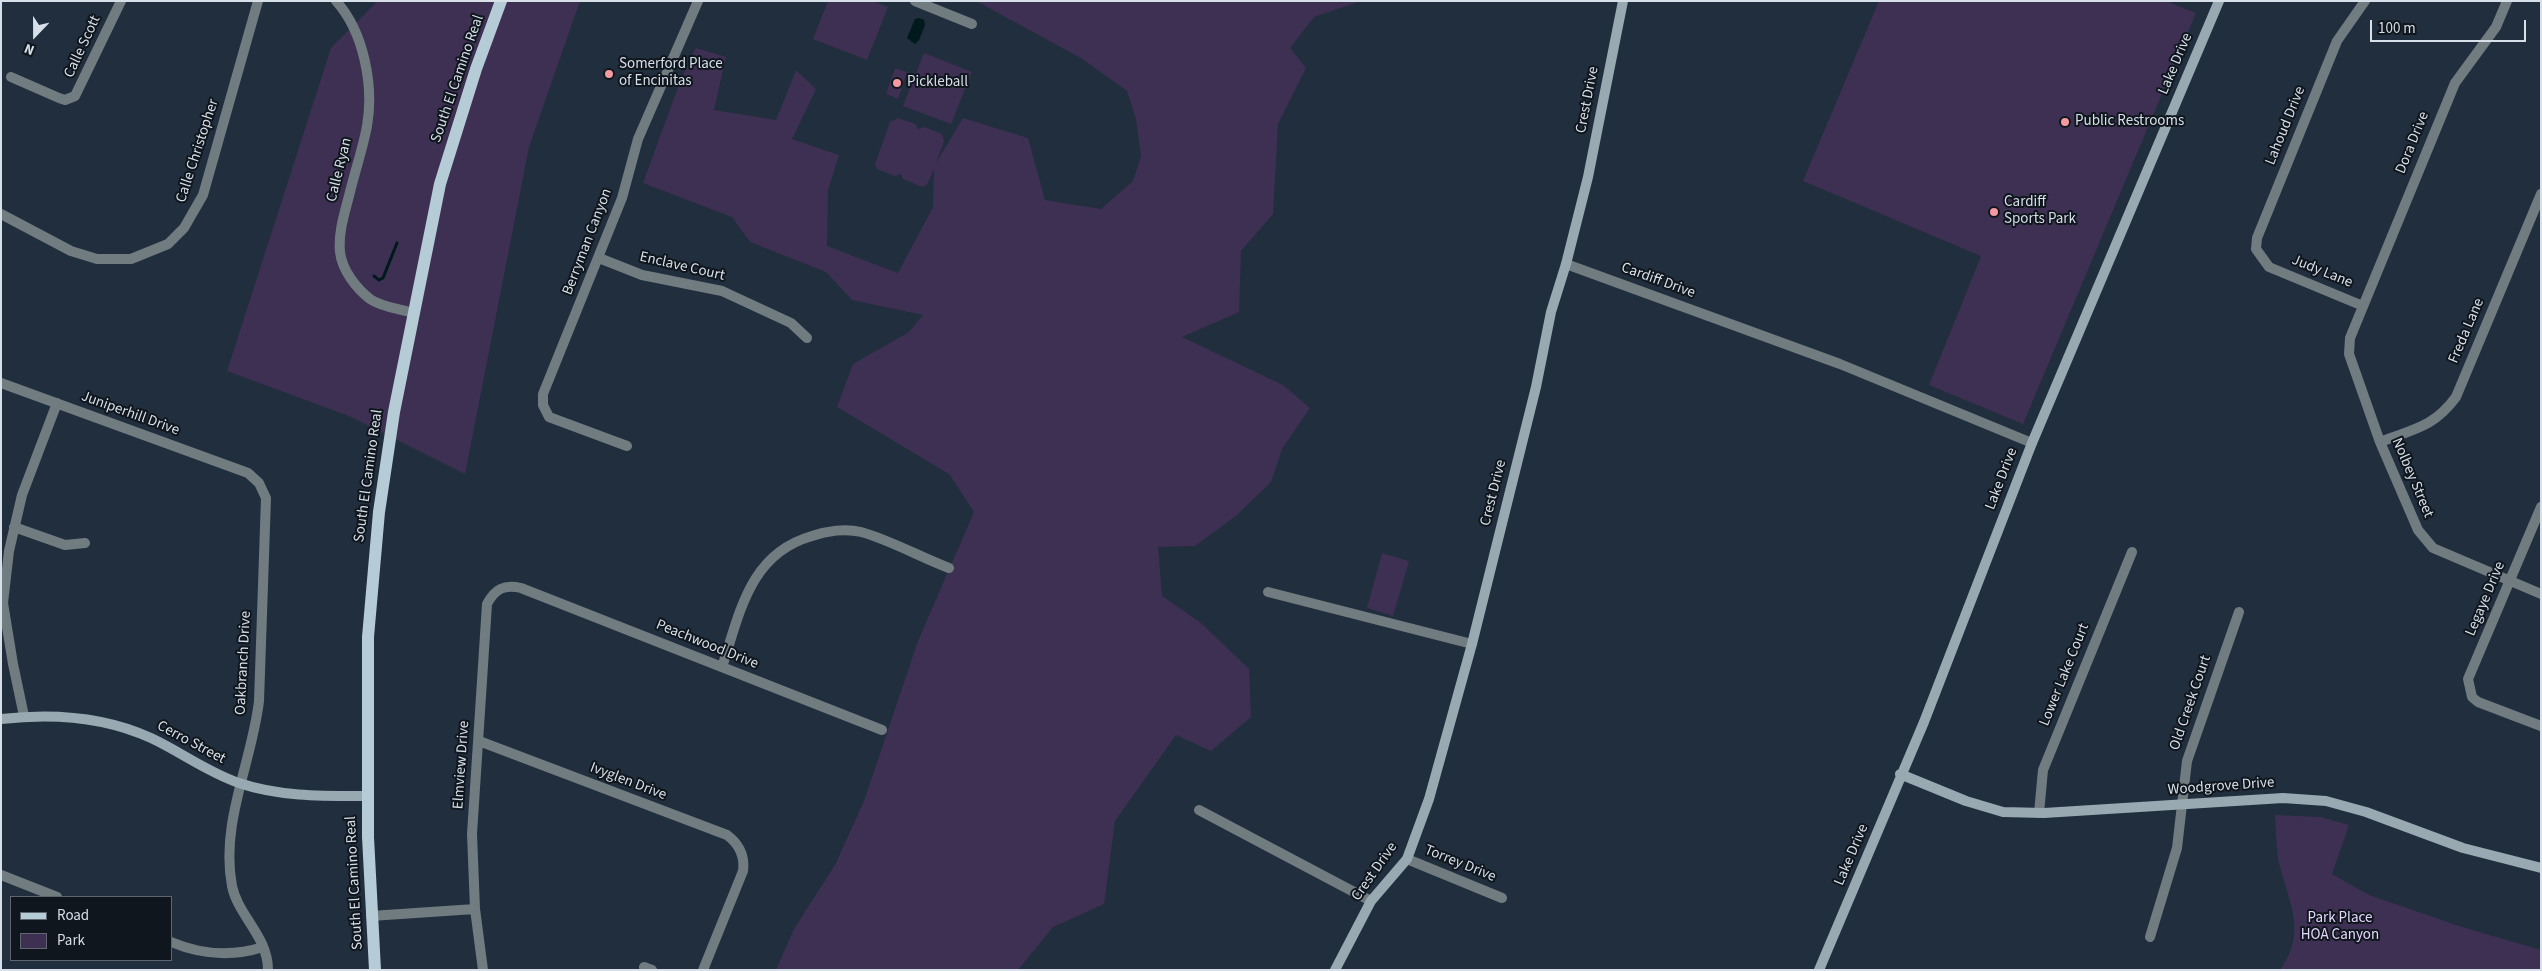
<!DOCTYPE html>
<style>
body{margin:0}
#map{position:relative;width:2542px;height:971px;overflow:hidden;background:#212e3d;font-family:"Source Sans 3",sans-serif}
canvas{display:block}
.frame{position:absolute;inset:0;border:2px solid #d7dfe9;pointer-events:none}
.legend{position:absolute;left:10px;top:896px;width:162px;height:65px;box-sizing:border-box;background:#10161d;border:1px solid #60666f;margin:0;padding:6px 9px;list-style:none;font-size:15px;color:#d7dfe9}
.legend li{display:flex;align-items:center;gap:10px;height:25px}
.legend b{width:25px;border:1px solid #60666f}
.north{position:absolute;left:10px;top:10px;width:50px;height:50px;-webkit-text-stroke:4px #10161d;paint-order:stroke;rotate:202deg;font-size:14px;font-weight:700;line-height:20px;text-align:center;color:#d7dfe9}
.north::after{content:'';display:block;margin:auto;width:18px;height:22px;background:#d7dfe9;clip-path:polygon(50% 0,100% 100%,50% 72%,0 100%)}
.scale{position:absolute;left:2370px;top:20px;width:156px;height:22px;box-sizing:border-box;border:2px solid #d7dfe9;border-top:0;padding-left:6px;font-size:15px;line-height:18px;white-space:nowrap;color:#d7dfe9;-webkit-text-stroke:4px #10161d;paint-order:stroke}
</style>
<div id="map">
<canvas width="2542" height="971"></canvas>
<div class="frame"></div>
<ul class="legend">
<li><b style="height:6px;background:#b5cbd6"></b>Road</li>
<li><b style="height:14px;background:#3e3052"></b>Park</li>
</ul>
<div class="north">N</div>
<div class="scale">100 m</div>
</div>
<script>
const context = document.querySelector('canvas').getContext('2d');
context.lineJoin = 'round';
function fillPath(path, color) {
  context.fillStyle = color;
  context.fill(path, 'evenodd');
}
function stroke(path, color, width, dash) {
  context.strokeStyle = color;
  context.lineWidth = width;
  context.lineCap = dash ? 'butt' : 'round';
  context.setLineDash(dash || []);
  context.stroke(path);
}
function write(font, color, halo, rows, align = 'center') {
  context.font = font + ' "Source Sans 3",sans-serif';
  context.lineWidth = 4;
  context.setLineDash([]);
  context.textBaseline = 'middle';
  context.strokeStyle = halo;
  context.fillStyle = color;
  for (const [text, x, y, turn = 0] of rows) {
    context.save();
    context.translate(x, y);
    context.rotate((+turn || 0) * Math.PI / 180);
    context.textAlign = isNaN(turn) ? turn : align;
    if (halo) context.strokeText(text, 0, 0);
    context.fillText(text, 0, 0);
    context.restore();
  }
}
const green = new Path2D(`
 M 378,1 L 580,1 L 529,147 L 465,474 L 349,416 L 227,371 L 331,48 Z
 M 828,1 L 872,1 L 888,7 L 867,60 L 813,39 Z
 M 976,1 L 1361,1 L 1314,17 L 1290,48 L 1306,68 L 1278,124 L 1273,214 L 1241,251 L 1239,312 L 1182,337 L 1283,385 L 1310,408 L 1282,449 L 1271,482 L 1237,515 L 1195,546 L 1158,547 L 1162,596 L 1201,623 L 1249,669 L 1251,717 L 1211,751 L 1176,735 L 1115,821 L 1104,904 L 1053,927 L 1018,970 L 776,970 L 794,929 L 835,865 L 864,801 L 918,641 L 974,512 L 949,474 L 837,407 L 853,364 L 909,332 L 923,315 L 852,300 L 826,272 L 750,242 L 732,217 L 643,183 L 680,82 L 696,48 L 726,57 L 714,110 L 776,120 L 796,70 L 816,89 L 792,139 L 839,155 L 828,190 L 827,246 L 898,273 L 933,207 L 934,169 L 927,185 L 922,187 L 903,179 L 901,174 L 895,176 L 877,169 L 875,164 L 890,122 L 898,118 L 915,124 L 918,129 L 925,127 L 942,134 L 944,141 L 936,163 L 963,118 L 1028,138 L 1045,200 L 1101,209 L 1133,181 L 1141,156 L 1136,119 L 1127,91 L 1081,58 Z
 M 1879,1 L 2166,1 L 2196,13 L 2023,424 L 1929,385 L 1981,256 L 1803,181 Z
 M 924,53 L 972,72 L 951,124 L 903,106 Z
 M 895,68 L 907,72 L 898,99 L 886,94 Z
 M 1382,553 L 1409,561 L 1393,616 L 1367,608 Z
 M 2275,815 L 2320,817 L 2349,825 L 2332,874 L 2369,895 L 2462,927 L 2541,950 L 2541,970 L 2280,970 C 2309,930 2287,901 2278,858 C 2276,844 2276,829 2275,815 Z`);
const water = new Path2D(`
 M 919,18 L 924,20 L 925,25 L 919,40 L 915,44 L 907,38 L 915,19 Z`);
const stream = new Path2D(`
 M 374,276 L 379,280 L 383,278 L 397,243`);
const street = new Path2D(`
 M 336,1 C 364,32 374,86 367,126 C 363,148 355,171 350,192 C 345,212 338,232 340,252 C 342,270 356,288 370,299 C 381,307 400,309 413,313
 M 915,1 L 972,24
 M 2507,1 L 2496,27 L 2455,83 L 2350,338 L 2349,354 L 2380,442 L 2418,530 L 2433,548 L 2541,594
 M 11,77 L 59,98 L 65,100 L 75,96 L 121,1
 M 1,214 L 71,251 L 97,259 L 131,259 L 168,244 L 184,228 L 203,195 L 258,1
 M 599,258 L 642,275 L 722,291 L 791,323 L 807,338
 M 1566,264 L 1840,364 L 2032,443
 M 2363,306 L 2269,267 L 2256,249 L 2257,238 L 2337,41 L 2365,1
 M 1,383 L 248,473 L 259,483 L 266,498 L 259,701 C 252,762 220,823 232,886 C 238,916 268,936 268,970
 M 2380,442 C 2414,429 2434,427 2456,397 L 2541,194
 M 627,446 L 549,417 L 543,405 L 543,394 L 622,198 L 638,139 L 698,1
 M 2541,507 L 2468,679 L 2472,697 L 2478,702 L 2541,726
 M 14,527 L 65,545 L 85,543
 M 1268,592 L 1472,644
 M 722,667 C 740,613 749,554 812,536 C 826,531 846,528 861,532 C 890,540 920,557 949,568
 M 24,716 L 13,664 L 3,603 L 9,551 L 22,495 L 57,403
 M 479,741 L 727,835 C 739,844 745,856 743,871 L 703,970
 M 1199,810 L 1371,901
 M 2039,813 L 2043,770 L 2132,552
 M 1407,859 L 1502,898
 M 1,875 L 57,897
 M 371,916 L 475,909
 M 2150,937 L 2177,848 L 2187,761 L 2239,612
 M 171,942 C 202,955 232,957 263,947
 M 644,967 L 652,970
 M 483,970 L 475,909 L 472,834 L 487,604 C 495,589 504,584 521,588 L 882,730`);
const secondary = new Path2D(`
 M 1,719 C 53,713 103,716 151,738 C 181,752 207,772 239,783 C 280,797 325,796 368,796
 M 1900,774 L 1966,801 L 2003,812 L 2044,813 L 2283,798 L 2326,801 L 2366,812 L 2463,848 L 2541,868
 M 1335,970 L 1371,901 L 1407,859 L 1429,799 L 1472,644 L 1536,387 L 1551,312 L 1566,264 L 1588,177 L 1623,1
 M 1819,970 L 1924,722 L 2032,443 L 2219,1`);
const primary = new Path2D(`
 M 375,970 L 368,837 L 368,637 L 379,512 L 394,412 L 440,184 L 476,69 L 501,1`);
const markers = [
 [609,74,5,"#f49aa0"],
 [897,83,5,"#f49aa0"],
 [2065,122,5,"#f49aa0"],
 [1994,212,5,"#f49aa0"]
];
const streetNames = [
 ["Calle Scott",83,47,-65],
 ["Lake Drive",2176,64,-67],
 ["South El Camino Real",458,79,-71],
 ["Crest Drive",1588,100,-79],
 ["Lahoud Drive",2286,126,-68],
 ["Dora Drive",2413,143,-68],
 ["Calle Christopher",198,151,-72],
 ["Calle Ryan",340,170,-76],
 ["Berryman Canyon",588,242,-69],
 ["Enclave Court",682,267,13],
 ["Judy Lane",2322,272,22],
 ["Cardiff Drive",1658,281,20],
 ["Freda Lane",2467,331,-67],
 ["Juniperhill Drive",130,414,20],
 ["South El Camino Real",369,476,-82],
 ["Nolbey Street",2412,478,67],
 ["Lake Drive",2002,479,-69],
 ["Crest Drive",1494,493,-76],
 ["Legaye Drive",2486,599,-67],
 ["Peachwood Drive",707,645,22],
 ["Oakbranch Drive",244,663,-87],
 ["Lower Lake Court",2065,675,-68],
 ["Old Creek Court",2191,703,-71],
 ["Cerro Street",191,743,28],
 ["Elmview Drive",462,765,-86],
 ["Ivyglen Drive",628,782,21],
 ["Woodgrove Drive",2221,787,-4],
 ["Lake Drive",1852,855,-67],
 ["Torrey Drive",1460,864,22],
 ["Crest Drive",1375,872,-55],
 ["South El Camino Real",355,883,-93]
];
const poiNames = [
 ["Somerford Place",619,65],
 ["of Encinitas",619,82],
 ["Pickleball",907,83],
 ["Public Restrooms",2075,122],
 ["Cardiff",2004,203],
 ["Sports Park",2004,220]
];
const parkNames = [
 ["Park Place",2340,919],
 ["HOA Canyon",2340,936]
];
fillPath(green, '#3e3052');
fillPath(water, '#00191c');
stroke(stream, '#00191c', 3);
stroke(street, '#717c81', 10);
stroke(secondary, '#98a9b1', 10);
stroke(primary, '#b5cbd6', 12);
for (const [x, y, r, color] of markers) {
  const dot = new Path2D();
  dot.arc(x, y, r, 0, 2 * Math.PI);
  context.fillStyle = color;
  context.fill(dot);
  stroke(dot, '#10161d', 2);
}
write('15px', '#d7dfe9', '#10161d', streetNames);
write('15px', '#d7dfe9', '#10161d', poiNames, 'left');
write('15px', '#e4d6fd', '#10161d', parkNames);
</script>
